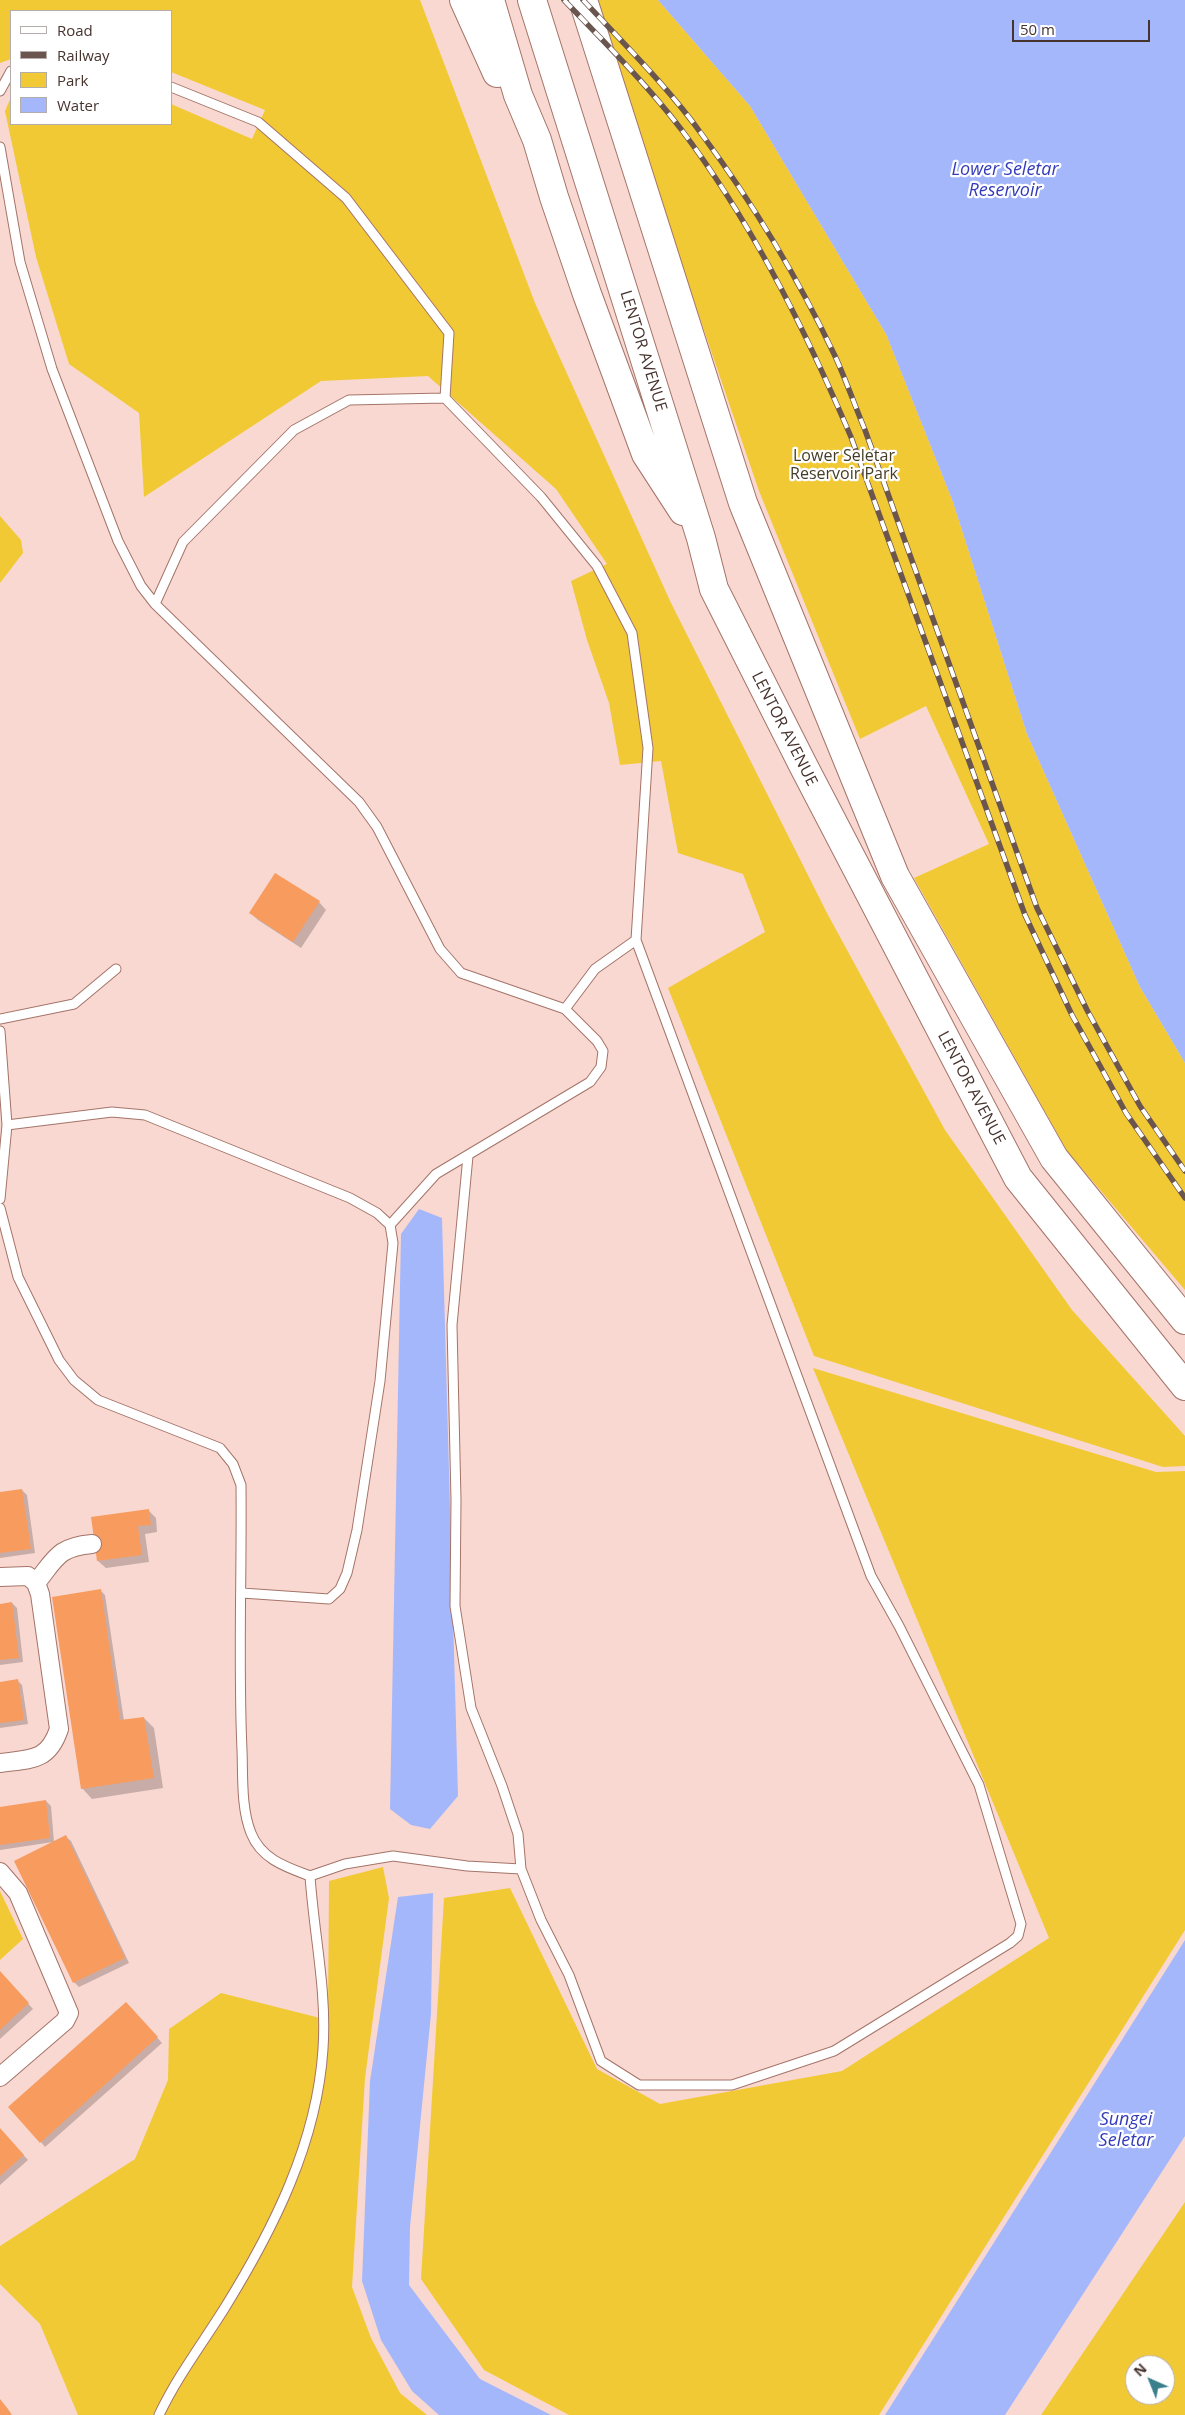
<!DOCTYPE html>
<style>
body{margin:0}
#map{position:relative;width:1185px;height:2415px;overflow:hidden;background:#f9d8d1;font-family:"Open Sans",sans-serif}
canvas{display:block}
.legend{position:absolute;left:10px;top:10px;width:162px;height:115px;box-sizing:border-box;background:#fff;border:1px solid #b5adab;margin:0;padding:6px 9px;list-style:none;font-size:15px;color:#47332e}
.legend li{display:flex;align-items:center;gap:10px;height:25px}
.legend b{width:25px;border:1px solid #b5adab}
.north{position:absolute;left:1125px;top:2355px;width:50px;height:50px;box-sizing:border-box;background:#fff;border:1px solid #b5adab;border-radius:50%;rotate:316deg;font-size:14px;font-weight:700;line-height:20px;text-align:center;color:#47332e}
.north::after{content:'';display:block;margin:auto;width:18px;height:22px;background:#3a7f8c;clip-path:polygon(50% 0,100% 100%,50% 72%,0 100%)}
.scale{position:absolute;left:1012px;top:20px;width:138px;height:22px;box-sizing:border-box;border:2px solid #47332e;border-top:0;padding-left:6px;font-size:15px;line-height:18px;white-space:nowrap;color:#47332e;-webkit-text-stroke:4px #fff;paint-order:stroke}
</style>
<div id="map">
<canvas width="1185" height="2415"></canvas>
<ul class="legend">
<li><b style="height:6px;background:#fff"></b>Road</li>
<li><b style="height:6px;background:#6b554f"></b>Railway</li>
<li><b style="height:14px;background:#f1c935"></b>Park</li>
<li><b style="height:14px;background:#a5b7fb"></b>Water</li>
</ul>
<div class="north">N</div>
<div class="scale">50 m</div>
</div>
<script>
const context = document.querySelector('canvas').getContext('2d');
context.lineJoin = 'round';
function fillPath(path, color) {
  context.fillStyle = color;
  context.fill(path, 'evenodd');
}
function stroke(path, color, width, dash) {
  context.strokeStyle = color;
  context.lineWidth = width;
  context.lineCap = dash ? 'butt' : 'round';
  context.setLineDash(dash || []);
  context.stroke(path);
}
function write(font, color, halo, rows, align = 'center') {
  context.font = font + ' "Open Sans",sans-serif';
  context.lineWidth = 4.5;
  context.setLineDash([]);
  context.textBaseline = 'middle';
  context.strokeStyle = halo;
  context.fillStyle = color;
  for (const [text, x, y, turn = 0] of rows) {
    context.save();
    context.translate(x, y);
    context.rotate((+turn || 0) * Math.PI / 180);
    context.textAlign = isNaN(turn) ? turn : align;
    if (halo) context.strokeText(text, 0, 0);
    context.fillText(text, 0, 0);
    context.restore();
  }
}
const green = new Path2D(`
 M 0,0 L 420,0 L 535,303 L 671,603 L 828,915 L 945,1130 L 1072,1310 L 1185,1436 L 1185,1466 L 1163,1467 L 814,1356 L 668,988 L 765,932 L 743,874 L 678,853 L 661,761 L 620,765 L 609,703 L 587,640 L 571,581 L 607,564 L 556,489 L 428,376 L 321,381 L 144,497 L 139,413 L 69,364 L 36,257 L 5,111 L 11,97 L 11,124 L 171,124 L 171,104 L 252,139 L 265,110 L 171,72 L 171,11 L 11,11 L 11,59 L 0,63 Z
 M 591,0 L 658,0 L 750,106 L 886,334 L 953,502 L 1027,734 L 1140,987 L 1185,1063 L 1185,1290 L 1067,1151 L 914,878 L 989,844 L 926,706 L 860,739 L 759,491 Z
 M 0,516 L 21,540 L 23,553 L 0,583 Z
 M 813,1368 L 1156,1472 L 1185,1471 L 1185,1930 L 879,2415 L 569,2415 L 484,2370 L 421,2279 L 444,1898 L 510,1888 L 597,2069 L 660,2104 L 842,2071 L 1049,1938 Z
 M 383,1867 L 389,1898 L 365,2078 L 352,2287 L 371,2338 L 400,2393 L 427,2415 L 78,2415 L 40,2324 L 0,2284 L 0,2246 L 135,2159 L 168,2080 L 169,2029 L 221,1993 L 328,2020 L 329,1881 Z
 M 0,1891 L 23,1939 L 0,1960 Z
 M 1185,2202 L 1185,2415 L 1041,2415 ZM 1135,2365 L 1165,2365 L 1165,2395 L 1135,2395 Z`);
const water = new Path2D(`
 M 658,0 L 1185,0 L 1185,1063 L 1140,987 L 1027,734 L 953,502 L 886,334 L 750,106 Z
 M 419,1209 L 442,1218 L 458,1796 L 430,1829 L 411,1825 L 390,1809 L 401,1234 Z
 M 433,1893 L 431,2014 L 410,2227 L 409,2285 L 480,2379 L 551,2415 L 439,2415 L 412,2391 L 381,2340 L 362,2281 L 370,2081 L 398,1897 Z
 M 1185,1940 L 1185,2136 L 1005,2415 L 885,2415 Z`);
const shadow = new Path2D(`
 M 319,902 L 326,910 L 301,948 L 258,920 L 251,913 Z
 M 22,1490 L 27,1495 L 35,1553 L 0,1558 L 0,1494 Z
 M 148,1510 L 156,1518 L 157,1532 L 145,1534 L 149,1562 L 106,1568 L 98,1561 Z
 M 100,1590 L 105,1595 L 124,1721 L 144,1718 L 154,1728 L 163,1788 L 92,1799 L 82,1788 Z
 M 12,1603 L 17,1608 L 23,1662 L 0,1665 L 0,1605 Z
 M 17,1680 L 22,1685 L 28,1724 L 0,1728 L 0,1683 Z
 M 46,1801 L 51,1806 L 54,1842 L 66,1837 L 71,1841 L 129,1963 L 79,1987 L 74,1982 L 53,1842 L 0,1850 L 0,1808 Z
 M 0,1972 L 33,2009 L 0,2039 Z
 M 131,2008 L 162,2043 L 45,2147 L 41,2142 Z
 M 0,2129 L 28,2160 L 0,2185 Z`);
const building = new Path2D(`
 M 275,873 L 320,901 L 293,942 L 249,913 Z
 M 22,1489 L 31,1549 L 0,1553 L 0,1492 Z
 M 149,1509 L 151,1525 L 138,1526 L 142,1555 L 97,1561 L 91,1517 Z
 M 101,1589 L 120,1720 L 144,1717 L 154,1778 L 81,1789 L 52,1597 Z
 M 12,1602 L 19,1658 L 0,1660 L 0,1604 Z
 M 18,1679 L 24,1720 L 0,1723 L 0,1682 Z
 M 46,1800 L 50,1838 L 0,1845 L 0,1807 Z
 M 66,1835 L 125,1958 L 73,1983 L 14,1861 Z
 M 0,1971 L 29,2003 L 0,2030 Z
 M 126,2002 L 158,2037 L 40,2143 L 8,2107 Z
 M 0,2128 L 24,2155 L 0,2176 Z
 M 0,2399 L 8,2409 L 12,2415 L 0,2415 Z`);
const service = new Path2D(`
 M 171,87 L 258,122 L 346,198 L 449,333 L 445,398
 M 0,91 L 11,71
 M 0,147 L 20,262 L 52,369 L 118,541 L 141,586 L 155,604 L 359,802 L 377,827 L 440,949 L 461,973 L 565,1009 L 597,1041 L 603,1051 L 601,1067 L 590,1082 L 436,1174 L 390,1225
 M 155,604 L 183,542 L 294,430 L 349,400 L 445,398 L 541,497 L 597,566 L 632,633 L 648,748 L 636,940 L 871,1576 L 899,1626 L 979,1785 L 1021,1924 L 1018,1936 L 1010,1943 L 834,2051 L 732,2085 L 639,2085 L 601,2061 L 569,1975 L 541,1920 L 521,1869 L 518,1834 L 502,1786 L 471,1708 L 455,1606 L 456,1500 L 452,1325 L 468,1156
 M 565,1009 L 595,969 L 636,940
 M 0,1019 L 74,1004 L 116,969
 M 0,1031 L 7,1125 L 0,1199
 M 7,1125 L 112,1112 L 145,1115 L 350,1198 L 377,1213 L 390,1225 L 393,1243 L 380,1381 L 357,1530 L 347,1573 L 340,1589 L 329,1599 L 242,1593
 M 0,1208 L 18,1277 L 59,1360 L 74,1380 L 98,1400 L 220,1448 L 233,1464 L 241,1485 C 242,1573 238,1662 242,1750 C 243,1776 241,1808 251,1833 C 261,1859 286,1867 310,1876 L 345,1864 L 393,1856 L 467,1866 L 521,1869
 M 159,2415 C 177,2377 202,2344 224,2309 C 273,2230 317,2143 323,2049 C 327,1990 314,1935 310,1876`);
const minor = new Path2D(`
 M 0,1577 L 28,1576 L 36,1583 L 40,1594 L 59,1729 C 48,1762 30,1759 0,1763
 M 36,1583 C 56,1558 58,1547 92,1544
 M 0,1872 L 18,1893 L 69,2013 L 65,2021 L 0,2077`);
const primary = new Path2D(`
 M 464,0 L 497,73
 M 490,0 L 518,95 L 537,140 L 554,197 L 587,294 L 646,454 L 683,511
 M 532,0 L 701,538 L 714,589 L 804,767 L 1018,1178 L 1185,1386
 M 583,0 L 743,503 L 895,876 L 1054,1158 L 1185,1320`);
const rail = new Path2D(`
 M 564,0 C 608,46 655,92 692,144 C 758,235 807,334 851,437 L 1025,915 L 1072,1015 L 1126,1113 L 1185,1198
 M 583,0 C 624,44 668,87 703,136 C 754,205 798,278 835,356 C 846,380 855,406 865,430 L 1037,908 L 1087,1010 L 1140,1106 L 1185,1171`);
const streetNames = [
 ["LENTOR AVENUE",643,351,73],
 ["LENTOR AVENUE",784,729,63],
 ["LENTOR AVENUE",971,1088,62]
];
const parkNames = [
 ["Lower Seletar",844,456],
 ["Reservoir Park",844,474]
];
const waterNames = [
 ["Lower Seletar",1005,170],
 ["Reservoir",1005,191],
 ["Sungei",1126,2120],
 ["Seletar",1126,2141]
];
fillPath(green, '#f1c935');
fillPath(water, '#a5b7fb');
fillPath(shadow, '#0003');
fillPath(building, '#f79b5f');
stroke(service, '#a47469', 11);
stroke(minor, '#a47469', 20);
stroke(primary, '#a47469', 30);
stroke(service, '#fff', 9);
stroke(minor, '#fff', 18);
stroke(primary, '#fff', 28);
stroke(rail, '#6b554f', 5.5);
stroke(rail, '#fff', 4, [11]);
write('16px', '#47332e', '#fff', streetNames);
write('16px', '#443d25', '#fff', parkNames);
write('italic 18px', '#343bbb', '#fff', waterNames);
</script>
